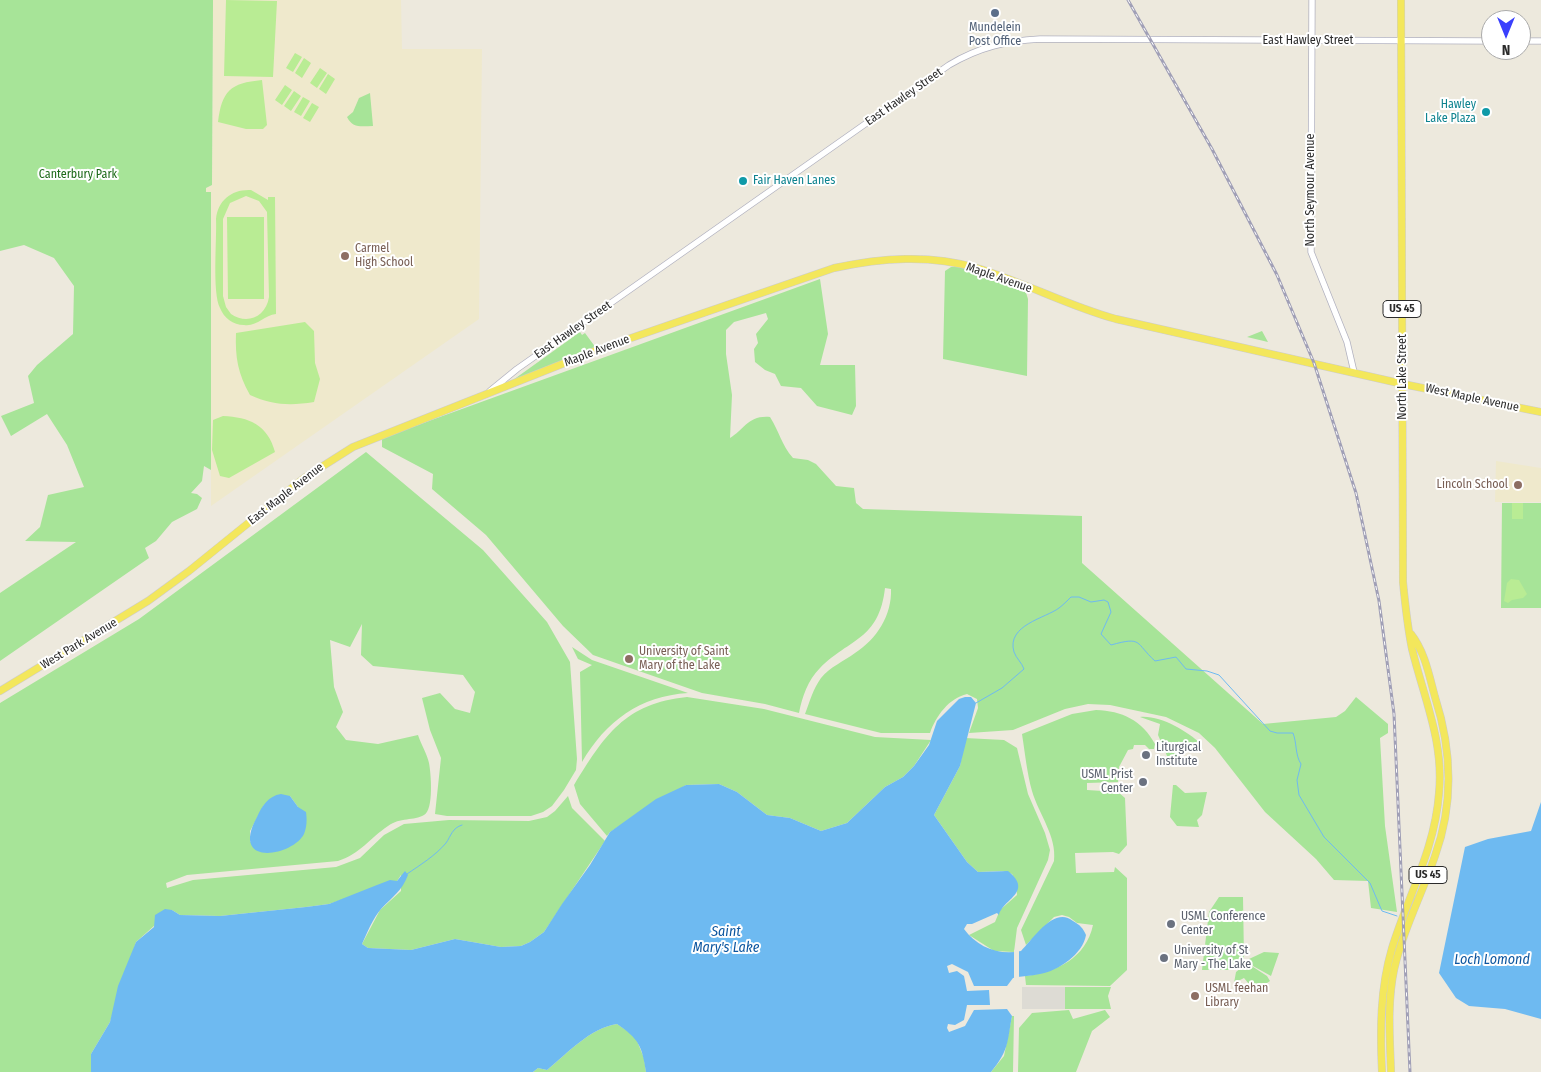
<!DOCTYPE html>
<style>
body{margin:0}
#map{position:relative;width:1541px;height:1072px;overflow:hidden;background:#ede9dd;font-family:"Fira Sans Condensed",sans-serif}
canvas{display:block}
.north{position:absolute;left:1481px;top:10px;width:50px;height:50px;box-sizing:border-box;background:#fff;border:1px solid #aaa;border-radius:50%;rotate:180deg;font-size:14px;font-weight:700;line-height:20px;text-align:center;color:#2b2b2b}
.north::after{content:'';display:block;margin:auto;width:18px;height:22px;background:#3a40fd;clip-path:polygon(50% 0,100% 100%,50% 72%,0 100%)}
</style>
<div id="map">
<canvas width="1541" height="1072"></canvas>
<div class="north">N</div>
</div>
<script>
const context = document.querySelector('canvas').getContext('2d');
context.lineJoin = 'round';
function fillPath(path, color) {
  context.fillStyle = color;
  context.fill(path, 'evenodd');
}
function stroke(path, color, width, dash) {
  context.strokeStyle = color;
  context.lineWidth = width;
  context.lineCap = dash ? 'butt' : 'round';
  context.setLineDash(dash || []);
  context.stroke(path);
}
function write(font, color, halo, rows, align = 'center') {
  context.font = font + ' "Fira Sans Condensed",sans-serif';
  context.lineWidth = 4;
  context.setLineDash([]);
  context.textBaseline = 'middle';
  context.strokeStyle = halo;
  context.fillStyle = color;
  for (const [text, x, y, turn = 0] of rows) {
    context.save();
    context.translate(x, y);
    context.rotate((+turn || 0) * Math.PI / 180);
    context.textAlign = isNaN(turn) ? turn : align;
    if (halo) context.strokeText(text, 0, 0);
    context.fillText(text, 0, 0);
    context.restore();
  }
}
const education = new Path2D(`
 M 213,0 L 401,0 L 402,49 L 482,49 L 479,319 L 211,506 L 211,335 L 206,192 L 206,188 L 212,185 Z
 M 1496,461 L 1541,468 L 1541,502 L 1495,502 Z`);
const green = new Path2D(`
 M 0,0 L 213,0 L 213,5 L 212,185 L 206,188 L 206,192 L 211,192 L 211,470 L 204,466 L 202,481 L 191,493 L 197,494 L 202,498 L 197,509 L 172,522 L 156,541 L 145,548 L 149,558 L 0,661 L 0,593 L 76,542 L 25,541 L 40,527 L 48,495 L 84,487 L 67,445 L 47,414 L 11,436 L 1,416 L 34,403 L 28,376 L 37,365 L 73,334 L 74,286 L 54,258 L 24,245 L 0,251 Z
 M 370,93 L 373,126 C 362,126 353,129 347,117 L 353,112 L 359,98 Z
 M 951,267 L 975,267 L 1024,286 L 1028,299 L 1027,376 L 943,359 L 945,271 Z
 M 820,279 L 828,334 L 820,365 L 855,365 L 856,406 L 852,415 L 817,406 L 801,388 L 781,386 L 775,374 L 765,370 L 755,362 L 754,349 L 758,343 L 756,334 L 768,319 L 766,313 L 734,322 L 726,330 L 726,354 L 732,395 L 730,438 C 744,430 748,415 770,417 C 780,433 781,444 793,458 L 808,460 L 816,464 L 836,486 L 854,488 L 856,503 L 863,509 L 1082,516 L 1082,563 L 1263,724 L 1336,717 L 1345,711 L 1356,697 L 1388,724 L 1388,733 L 1380,738 L 1385,826 L 1397,912 L 1371,908 L 1368,881 L 1334,880 L 1316,859 L 1265,812 L 1215,748 L 1199,733 L 1166,717 L 1110,705 L 1088,704 L 1065,709 L 1013,730 L 969,733 L 978,708 L 977,699 L 967,694 C 949,698 936,716 930,733 L 881,733 L 805,714 C 810,701 813,689 821,678 C 830,667 844,661 855,653 C 877,639 892,615 891,589 L 885,588 C 879,640 850,638 820,668 C 808,680 802,697 799,713 L 765,704 L 702,693 L 593,655 L 563,626 L 486,535 L 432,489 L 433,474 L 382,447 L 382,438 Z
 M 1262,331 L 1268,342 L 1247,337 Z
 M 580,332 L 582,335 L 585,333 L 596,348 L 513,380 Z
 M 366,452 L 483,550 L 547,622 L 570,662 L 577,759 L 576,770 L 564,790 L 552,806 L 543,812 L 531,816 L 447,816 L 435,814 L 441,758 L 430,730 L 422,698 L 440,693 L 455,709 L 470,713 L 475,692 L 463,675 L 373,666 L 361,655 L 362,624 L 350,647 L 330,640 L 334,687 L 343,712 L 336,727 L 346,740 L 378,744 L 418,735 C 421,744 427,754 429,763 C 431,773 434,810 424,815 C 414,821 400,817 388,826 C 370,838 360,854 338,861 L 187,875 L 166,883 L 167,888 L 193,880 L 336,867 L 360,858 L 384,835 L 404,824 L 449,820 L 529,821 L 547,817 L 555,811 L 568,796 L 572,808 L 605,841 L 544,932 L 530,942 L 521,946 L 501,947 L 455,939 L 411,950 L 368,948 L 362,944 L 380,910 L 401,891 L 401,875 L 397,881 L 329,904 L 306,907 L 220,916 L 180,915 L 172,910 L 136,942 L 110,1022 L 91,1054 L 91,1072 L 0,1072 L 0,703 L 139,619 ZM 290,796 L 298,807 L 250,842 L 250,831 L 264,805 Z
 M 1502,503 L 1541,503 L 1541,608 L 1501,608 Z
 M 572,647 L 592,660 L 688,693 C 640,696 606,721 582,762 L 580,672 L 592,665 L 578,659 Z
 M 687,697 L 764,709 L 875,737 L 931,740 L 914,766 L 903,777 L 885,787 L 847,823 L 821,831 L 790,818 L 767,815 L 737,792 L 719,784 L 686,785 L 610,832 L 607,836 L 580,804 L 574,785 C 604,736 625,703 687,697 Z
 M 1096,710 C 1122,711 1142,720 1155,744 L 1154,749 L 1149,749 L 1145,745 L 1134,745 L 1133,749 L 1128,750 L 1119,767 L 1118,782 L 1087,783 L 1087,790 L 1118,792 L 1125,798 L 1127,845 L 1119,854 L 1113,852 L 1075,853 L 1076,873 L 1114,872 L 1115,867 L 1127,878 L 1127,970 L 1110,986 L 1026,985 L 1025,976 C 1057,972 1086,958 1093,925 L 1077,923 L 1069,917 L 1062,915 L 1054,917 L 1026,945 L 1021,930 L 1054,861 C 1057,836 1039,815 1032,791 C 1027,773 1025,753 1022,734 L 1072,714 Z
 M 1140,717 C 1160,715 1187,731 1201,744 C 1185,746 1179,752 1171,765 L 1158,735 L 1160,724 Z
 M 965,738 L 1004,740 L 1017,748 L 1028,794 L 1045,833 L 1050,850 L 1048,860 L 1017,928 L 1014,952 L 994,951 L 969,935 L 995,922 L 1000,910 L 1017,895 L 1016,881 L 1012,874 L 1003,871 L 978,872 L 967,862 L 934,815 L 960,766 Z
 M 1173,785 L 1176,785 L 1185,793 L 1207,792 L 1202,815 L 1197,820 L 1199,827 L 1177,826 L 1170,817 Z
 M 1219,897 L 1243,897 L 1244,959 L 1231,970 L 1202,970 L 1209,912 Z
 M 1264,952 L 1279,953 L 1271,976 L 1253,966 L 1249,959 Z
 M 1247,963 L 1267,976 L 1270,981 L 1267,983 L 1249,984 L 1244,978 L 1234,983 L 1236,972 Z
 M 1065,987 L 1111,987 L 1108,996 L 1111,1009 L 1065,1009 Z
 M 1069,1010 L 1073,1019 L 1105,1010 L 1110,1017 L 1092,1031 L 1076,1072 L 1018,1072 L 1019,1028 L 1032,1013 Z
 M 1012,1016 L 1014,1016 L 1013,1072 L 991,1072 L 1004,1056 Z
 M 617,1024 L 635,1036 L 644,1058 L 646,1072 L 533,1072 L 538,1068 L 547,1070 C 568,1053 590,1028 617,1024 Z`);
const pitch = new Path2D(`
 M 226,0 L 277,1 L 273,77 L 224,76 Z
 M 295,53 L 302,57 L 293,72 L 286,68 Z
 M 304,58 L 311,63 L 302,78 L 295,73 Z
 M 320,68 L 327,73 L 317,88 L 310,83 Z
 M 328,74 L 335,79 L 326,94 L 319,89 Z
 M 262,80 L 267,125 L 263,129 L 246,129 L 218,122 C 222,91 230,83 262,80 Z
 M 285,85 L 292,90 L 282,105 L 275,100 Z
 M 294,91 L 301,96 L 291,111 L 284,106 Z
 M 303,97 L 310,101 L 301,116 L 294,112 Z
 M 312,103 L 319,107 L 310,122 L 303,118 Z
 M 251,190 L 268,200 L 268,197 L 275,197 L 276,314 C 264,315 257,327 244,325 C 233,325 224,318 220,308 C 212,292 217,239 216,219 C 218,200 232,189 251,190 ZM 246,196 L 259,201 L 267,212 L 269,297 C 266,317 247,325 231,314 L 226,307 L 223,296 L 223,219 L 230,203 Z
 M 227,217 L 264,217 L 264,299 L 228,299 Z
 M 305,322 L 314,331 L 315,363 L 320,379 L 314,402 C 290,406 272,405 250,395 C 238,374 235,357 236,333 Z
 M 223,416 C 249,417 268,425 275,452 L 229,478 L 220,476 L 212,450 L 213,420 Z
 M 1512,503 L 1523,503 L 1523,519 L 1512,519 Z
 M 1511,579 L 1519,580 L 1527,594 L 1523,598 L 1512,600 L 1508,603 L 1504,601 L 1507,583 Z`);
const plaza = new Path2D(`
 M 1022,987 L 1065,987 L 1065,1009 L 1022,1009 Z`);
const water = new Path2D(`
 M 965,697 L 971,697 L 976,703 L 960,766 L 934,815 L 967,862 L 978,872 L 1008,871 C 1034,892 1003,899 999,915 L 997,913 L 972,924 L 967,924 L 964,929 C 977,947 999,956 1021,951 C 1034,938 1054,906 1073,921 C 1080,925 1083,928 1086,935 C 1083,954 1058,971 1040,974 C 1031,976 1022,976 1013,978 L 1007,986 L 974,986 L 968,972 L 952,964 L 947,966 L 949,973 L 957,971 L 964,976 L 967,991 L 989,990 L 990,1005 L 967,1005 L 964,1020 L 955,1025 L 948,1024 L 947,1028 L 949,1032 L 965,1026 L 974,1010 L 1007,1009 L 1012,1016 C 1007,1043 1009,1050 991,1072 L 646,1072 C 642,1046 639,1039 617,1024 C 590,1028 568,1053 547,1070 L 538,1068 L 533,1072 L 91,1072 L 91,1054 L 110,1022 L 118,986 L 136,942 L 154,927 L 155,915 L 165,909 L 172,910 L 180,915 L 220,916 L 306,907 L 329,904 L 377,885 L 390,880 L 397,881 L 405,871 L 408,875 C 402,891 392,897 381,909 C 373,918 367,933 362,944 L 368,948 L 411,950 L 455,939 L 501,947 L 521,946 L 530,942 L 544,932 L 562,904 L 590,865 L 610,832 L 656,799 L 686,785 L 719,784 L 737,792 L 767,815 L 790,818 L 821,831 L 847,823 L 885,787 L 903,777 L 914,766 L 929,745 L 937,721 L 959,699 Z
 M 281,794 L 290,796 L 298,807 L 306,812 C 307,819 307,827 304,834 C 293,856 229,868 257,817 C 262,806 268,796 281,794 Z
 M 1541,802 L 1541,1019 L 1505,1009 L 1469,1006 L 1456,998 L 1439,973 L 1465,847 L 1488,839 L 1531,831 Z`);
const pier = new Path2D(`
 M 1019,949 L 1019,979 L 1014,980 L 1014,950 Z`);
const stream = new Path2D(`
 M 976,703 L 1002,688 L 1024,669 C 1022,663 1016,658 1014,652 C 1006,625 1046,618 1059,608 C 1063,605 1067,601 1071,597 L 1079,597 L 1091,602 L 1104,600 L 1108,602 L 1111,612 L 1101,634 L 1111,645 C 1143,636 1135,643 1155,661 L 1176,657 L 1186,669 L 1207,671 L 1219,675 L 1270,731 L 1277,733 L 1293,733 C 1297,743 1295,755 1301,764 L 1297,780 L 1299,795 L 1324,837 L 1370,883 L 1382,911 L 1397,916
 M 407,874 C 420,865 435,856 446,843 C 451,836 452,828 462,825`);
const minor = new Path2D(`
 M 1312,0 L 1311,252 L 1347,342 L 1354,372
 M 1521,41 L 1541,41
 M 490,391 L 517,369 L 949,65 C 979,47 1006,41 1040,39 L 1491,41`);
const major = new Path2D(`
 M 0,691 L 148,601 L 189,571 L 304,478 L 353,447 L 605,347 L 834,268 C 881,258 929,254 977,268 C 1024,282 1068,306 1116,319 L 1403,384 L 1541,412
 M 1382,1072 C 1380,1030 1380,989 1392,948 C 1408,896 1435,849 1439,793 C 1444,742 1424,698 1412,649 C 1408,629 1405,603 1403,582 L 1401,0
 M 1391,1072 C 1390,1038 1387,1004 1394,970 C 1403,930 1422,894 1435,856 C 1454,803 1452,750 1435,697 C 1429,675 1425,652 1411,634`);
const rail = new Path2D(`
 M 1128,0 L 1212,149 L 1277,275 L 1314,363 L 1356,493 L 1379,601 L 1394,714 L 1410,1072`);
const markers = [
 [995,13,5,"#5c6f8a"],
 [1486,112,5,"#0f9aa8"],
 [743,181,5,"#0f9aa8"],
 [345,256,5,"#8d6e63"],
 [1518,485,5,"#8d6e63"],
 [629,659,5,"#8d6e63"],
 [1146,755,5,"#6b7280"],
 [1143,782,5,"#6b7280"],
 [1171,924,5,"#6b7280"],
 [1164,958,5,"#6b7280"],
 [1195,996,5,"#8d6e63"]
];
const shields = [
 [1402,309,38],
 [1428,875,38]
];
const shieldNames = [
 ["US 45",1402,309],
 ["US 45",1428,875]
];
const serviceNames = [
 ["Mundelein",995,28],
 ["Post Office",995,42]
];
const streetNames = [
 ["East Hawley Street",1308,41],
 ["East Hawley Street",904,97,-35],
 ["North Seymour Avenue",1311,190,-90],
 ["Maple Avenue",999,278,19],
 ["East Hawley Street",573,330,-35],
 ["Maple Avenue",597,351,-21],
 ["North Lake Street",1403,377,-90],
 ["West Maple Avenue",1472,398,12],
 ["East Maple Avenue",286,494,-38],
 ["West Park Avenue",79,644,-31]
];
const cultureNames = [
 ["Hawley",1476,105],
 ["Lake Plaza",1476,119],
 ["Fair Haven Lanes",753,181,"left"]
];
const parkNames = [
 ["Canterbury Park",78,175]
];
const educationNames = [
 ["Carmel",355,249],
 ["High School",355,263],
 ["Lincoln School",1508,485,"right"],
 ["University of Saint",639,652],
 ["Mary of the Lake",639,666],
 ["USML feehan",1205,989],
 ["Library",1205,1003]
];
const worshipNames = [
 ["Liturgical",1156,748],
 ["Institute",1156,762],
 ["USML Prist",1133,775,"right"],
 ["Center",1133,789,"right"],
 ["USML Conference",1181,917],
 ["Center",1181,931],
 ["University of St",1174,951],
 ["Mary - The Lake",1174,965]
];
const waterNames = [
 ["Saint",726,932],
 ["Mary's Lake",726,948],
 ["Loch Lomond",1492,960]
];
fillPath(education, '#efe9cc');
fillPath(green, '#a7e498');
fillPath(pitch, '#b9ec94');
fillPath(plaza, '#dddbd4');
fillPath(water, '#6ebaf1');
fillPath(pier, '#ede9dd');
stroke(stream, '#6ebaf1', 1);
stroke(minor, '#b1b1bf', 7);
stroke(major, '#ccc', 8);
stroke(minor, '#fff', 5.5);
stroke(major, '#f3e75c', 7);
stroke(rail, '#a09fb6', 3);
stroke(rail, '#fff', 1, [4]);
for (const [x, y, r, color] of markers) {
  const dot = new Path2D();
  dot.arc(x, y, r, 0, 2 * Math.PI);
  context.fillStyle = color;
  context.fill(dot);
  stroke(dot, '#fff', 2);
}
for (const [x, y, w] of shields) {
  const box = new Path2D();
  box.roundRect(x - w / 2, y - 8.5, w, 17, 4);
  context.fillStyle = '#fff';
  context.fill(box);
  stroke(box, '#2b2b2b', 1);
}
write('bold 11px', '#2b2b2b', null, shieldNames);
write('12px', '#4e5e75', '#fff', serviceNames);
write('12px', '#2b2b2b', '#fff', streetNames);
write('12px', '#0d838f', '#fff', cultureNames, 'right');
write('12px', '#1d6a19', '#fff', parkNames);
write('12px', '#785e54', '#fff', educationNames, 'left');
write('12px', '#5b616d', '#fff', worshipNames, 'left');
write('italic 14px', '#0b559f', '#fff', waterNames);
</script>
